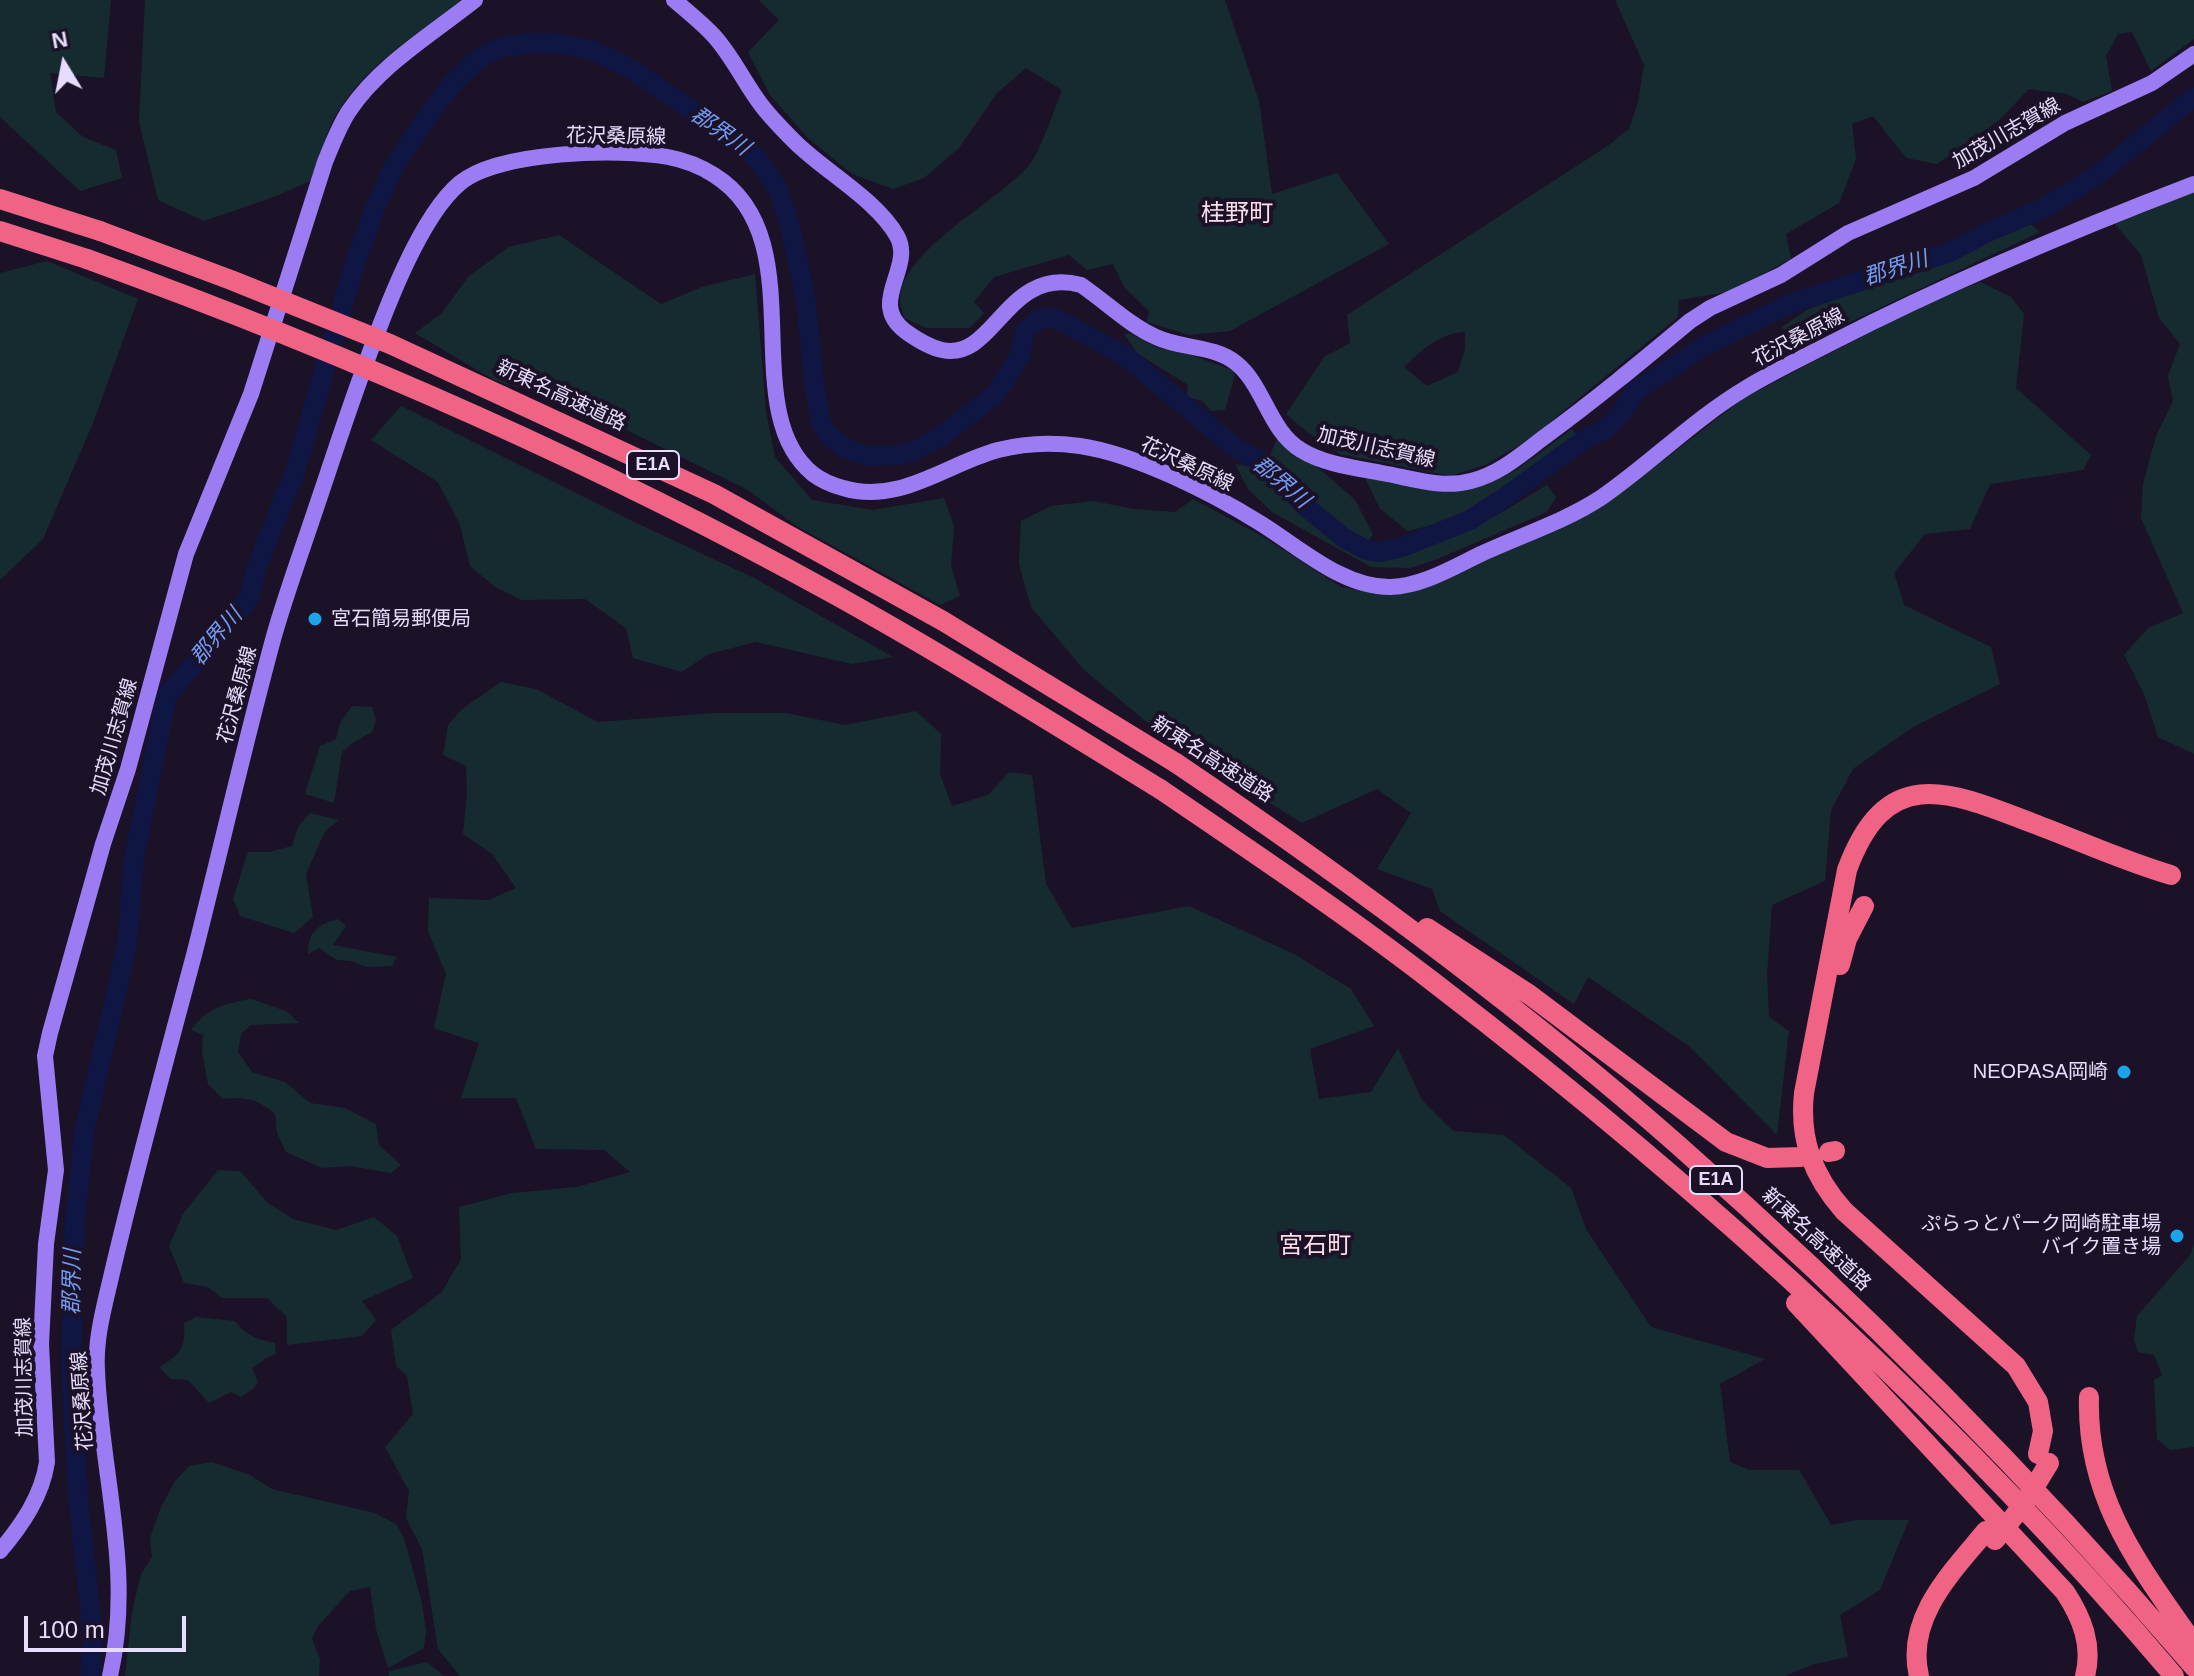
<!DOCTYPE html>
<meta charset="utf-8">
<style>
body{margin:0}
#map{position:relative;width:2194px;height:1676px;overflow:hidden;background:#1b1227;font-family:Helvetica,sans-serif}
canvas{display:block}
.north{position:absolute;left:24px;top:24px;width:80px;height:80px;-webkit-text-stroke:6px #1b1227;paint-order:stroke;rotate:350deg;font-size:22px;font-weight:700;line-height:32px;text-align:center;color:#e7dcfc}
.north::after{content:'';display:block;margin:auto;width:28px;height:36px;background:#e7dcfc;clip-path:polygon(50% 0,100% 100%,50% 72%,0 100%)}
.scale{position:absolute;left:24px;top:1616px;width:162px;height:36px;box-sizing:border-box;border:4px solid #e7dcfc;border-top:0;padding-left:10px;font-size:24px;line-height:28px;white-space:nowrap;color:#e7dcfc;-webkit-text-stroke:6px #1b1227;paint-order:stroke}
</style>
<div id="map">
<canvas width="2194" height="1676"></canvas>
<div class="north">N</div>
<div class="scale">100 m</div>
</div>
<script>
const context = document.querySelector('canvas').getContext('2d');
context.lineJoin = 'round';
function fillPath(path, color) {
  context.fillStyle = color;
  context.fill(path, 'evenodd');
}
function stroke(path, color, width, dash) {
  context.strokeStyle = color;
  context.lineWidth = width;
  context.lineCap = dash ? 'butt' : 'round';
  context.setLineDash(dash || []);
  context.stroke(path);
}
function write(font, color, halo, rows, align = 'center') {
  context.font = font + ' Helvetica,"Noto Sans JP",sans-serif';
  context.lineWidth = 8;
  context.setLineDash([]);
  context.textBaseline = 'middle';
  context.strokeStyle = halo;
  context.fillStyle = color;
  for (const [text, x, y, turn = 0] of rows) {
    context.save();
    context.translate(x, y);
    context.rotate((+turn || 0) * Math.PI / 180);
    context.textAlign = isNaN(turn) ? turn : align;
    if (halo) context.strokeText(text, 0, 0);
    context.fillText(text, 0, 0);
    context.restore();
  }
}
const green = new Path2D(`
 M 0,0 L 111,0 L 104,78 L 50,73 L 56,112 L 83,137 L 116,150 L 122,178 L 80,191 L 0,117 Z
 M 145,0 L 465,0 C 417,33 361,68 333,120 C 324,137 320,161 315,179 L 271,198 L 204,221 L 158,200 L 139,122 Z
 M 759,0 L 1225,0 L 1259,101 L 1272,194 L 1337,173 L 1389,244 L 1230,331 L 1189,335 L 1147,322 L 1149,311 L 1124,287 L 1113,264 L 1087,270 L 1069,255 L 994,277 L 974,302 L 984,313 L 970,328 L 926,328 L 904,318 C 903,312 900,305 900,300 C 901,249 999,202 1030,164 C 1041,149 1055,108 1062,90 L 1026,68 L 997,93 L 959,148 L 924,178 L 893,189 L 852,174 L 807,137 L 770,95 L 748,52 L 779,20 Z
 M 1615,0 L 2194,0 L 2194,39 L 2151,71 L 2132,32 L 2118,34 L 2106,56 L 2112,91 L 2083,102 L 2067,94 L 2029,89 L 1998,121 L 1937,164 L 1906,158 L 1873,116 L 1852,124 L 1856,159 L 1839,203 L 1786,234 L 1791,259 L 1728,292 L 1679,300 L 1678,317 L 1527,441 L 1485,465 L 1450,476 L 1340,454 L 1307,432 L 1286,414 L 1324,357 L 1350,343 L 1347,315 L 1609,145 L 1629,129 L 1638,102 L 1644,65 ZM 1465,332 L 1465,349 L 1458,372 L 1427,386 L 1404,367 C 1422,350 1439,333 1465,332 Z
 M 2194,192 L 2194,754 L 2158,737 L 2144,694 L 2124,655 L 2148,628 L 2183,613 L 2141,518 L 2143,484 L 2156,436 L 2173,401 L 2168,376 L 2180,344 L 2159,318 L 2141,255 L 2114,223 Z
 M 2029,223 L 2040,232 L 1814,339 L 1792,347 L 1782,327 L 1807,310 Z
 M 559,235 L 661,304 L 702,287 L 755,274 L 766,411 L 775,457 L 812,500 L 873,510 L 944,498 L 954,526 L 951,566 L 960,596 L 940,605 L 795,525 L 748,490 L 582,408 L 494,380 L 415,333 L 441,314 L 469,276 L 509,247 Z
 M 47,261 L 138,299 L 93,423 L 43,539 L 0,580 L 0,273 Z
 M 1980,282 L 2011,297 L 2024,314 L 2016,388 L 2091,455 L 2083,470 L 1990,484 L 1970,529 L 1925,534 L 1894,573 L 1904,605 L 1991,647 L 2000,684 L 1913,727 L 1853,769 L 1831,810 L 1825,881 L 1772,905 L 1767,975 L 1769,1017 L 1789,1031 L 1777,1135 L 1689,1046 L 1588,977 L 1574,1004 L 1440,911 L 1432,889 L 1377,869 L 1411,813 L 1377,789 L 1302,823 L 1166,738 L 1084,670 L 1031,607 L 1019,564 L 1021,521 L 1051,506 L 1094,501 L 1133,509 L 1175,512 L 1193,499 L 1262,536 L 1341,587 L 1383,594 L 1639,479 L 1744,398 L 1926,303 Z
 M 1129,333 L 1156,347 L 1183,352 L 1232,370 L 1235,375 L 1225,410 L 1211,411 L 1202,401 L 1187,397 L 1188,385 L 1137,353 L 1125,335 Z
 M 401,406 L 628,519 L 754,578 L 893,657 L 852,664 L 756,642 L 709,654 L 682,672 L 633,658 L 626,628 L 585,599 L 522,600 L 495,587 L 470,566 L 460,525 L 438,482 L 371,440 Z
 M 1572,429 L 1576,434 L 1559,453 L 1461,518 L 1408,531 L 1380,509 L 1364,476 C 1391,480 1431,491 1457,490 C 1501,489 1538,453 1572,429 Z
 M 1277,439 L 1293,455 L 1313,463 L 1355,500 L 1373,534 L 1369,541 L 1320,513 L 1302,487 L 1290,478 L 1270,455 Z
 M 1235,464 L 1256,468 L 1324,532 L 1373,557 L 1391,555 L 1499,514 L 1547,485 L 1556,497 L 1547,512 L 1435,560 L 1410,568 L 1371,567 L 1272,512 L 1248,489 Z
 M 501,682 L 536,689 L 598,722 L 716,713 L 786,713 L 845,725 L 916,711 L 941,734 L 940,774 L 952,806 L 988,795 L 1009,772 L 1032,775 L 1046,884 L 1072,928 L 1189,906 L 1294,954 L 1351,989 L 1374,1026 L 1310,1049 L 1319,1099 L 1371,1092 L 1398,1048 L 1422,1100 L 1453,1131 L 1504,1135 L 1571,1188 L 1586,1229 L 1651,1327 L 1765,1359 L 1720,1384 L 1730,1462 L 1749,1470 L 1799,1470 L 1831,1525 L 1857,1520 L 1909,1520 L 1880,1590 L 1840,1615 L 1848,1657 L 1814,1664 L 1785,1676 L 460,1676 L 438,1649 L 422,1549 L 406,1518 L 409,1491 L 385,1447 L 413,1414 L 407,1376 L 396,1366 L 391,1330 L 442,1292 L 461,1259 L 459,1207 L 512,1193 L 577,1187 L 630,1172 L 604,1150 L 536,1149 L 516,1098 L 461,1098 L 479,1043 L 434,1028 L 446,974 L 428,931 L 429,898 L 489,900 L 516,888 L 492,854 L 463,834 L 467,794 L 466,766 L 443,755 L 448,725 L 462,709 Z
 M 352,706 L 372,707 L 376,720 L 372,732 L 352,743 L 342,752 L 334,803 L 305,794 L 320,746 L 336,739 L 340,723 Z
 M 310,813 L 339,820 L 325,831 L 306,874 L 313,917 L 294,933 L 240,916 L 233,899 L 248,852 L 269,852 L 292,846 L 298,827 Z
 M 338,919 L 346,926 L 333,945 L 397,957 L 392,966 L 366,967 L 351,961 L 337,960 L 319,948 L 308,954 C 308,932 317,925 338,919 Z
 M 251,999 L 286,1011 L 299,1023 L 251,1025 L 241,1034 L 238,1052 L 252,1072 L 285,1082 L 310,1103 L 345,1108 L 376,1124 L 379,1145 L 401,1165 L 391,1173 L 350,1166 L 322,1168 L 286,1152 L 277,1133 L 275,1114 C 259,1100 245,1096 223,1099 L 208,1084 L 202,1052 L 203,1035 L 191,1030 C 207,1008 226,1003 251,999 Z
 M 218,1170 L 240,1171 L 268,1203 L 293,1219 L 336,1230 L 374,1217 L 397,1236 L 413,1278 L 362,1301 L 376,1320 L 362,1336 L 287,1345 L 287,1317 L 267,1298 L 222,1298 L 208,1287 L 184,1283 L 169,1246 L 183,1214 Z
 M 2194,1243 L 2194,1447 L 2170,1450 L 2157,1439 L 2154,1380 L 2162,1375 L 2154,1355 L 2138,1352 L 2134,1340 L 2137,1316 L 2191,1254 Z
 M 196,1317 L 235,1321 C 245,1335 258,1340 275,1343 L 276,1354 L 266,1358 L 252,1368 L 258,1382 L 254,1388 L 241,1397 L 231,1392 L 209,1403 L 188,1380 L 171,1379 L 159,1367 C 181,1354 186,1348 184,1323 Z
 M 212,1462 L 250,1475 L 272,1489 L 375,1513 L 396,1524 L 404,1538 L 422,1603 L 426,1631 L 424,1648 L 388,1668 L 376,1629 L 370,1587 L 350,1591 L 318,1626 L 312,1639 L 320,1659 L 319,1676 L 125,1676 L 132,1612 L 141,1574 L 152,1557 L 150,1538 L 161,1507 L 175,1481 L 189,1466 Z
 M 427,1662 L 444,1676 L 389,1676 L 389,1671 Z`);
const river = new Path2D(`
 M 90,1676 L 93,1637 L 78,1497 L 71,1369 L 75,1222 L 84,1133 L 127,946 L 134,858 L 167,696 L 249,599 L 257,566 L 297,466 L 355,263 L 376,205 L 395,165 L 421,126 L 451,85 L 478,59 L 502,47 L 532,43 L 553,43 L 592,50 L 631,69 L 739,142 L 757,158 L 778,189 L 790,226 L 806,301 L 815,390 L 821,423 L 829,436 L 846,449 L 869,456 L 896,455 L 912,452 L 940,437 L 995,395 L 1020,356 L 1025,331 L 1041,318 L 1055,318 L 1124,355 L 1238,450 L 1263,462 L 1306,507 L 1344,538 L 1366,550 L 1380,552 L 1402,547 L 1470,520 L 1501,500 L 1588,437 L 1605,430 L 1623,411 L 1634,392 L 1704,346 L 1787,305 L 1950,252 L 1990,231 L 2042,209 L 2095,177 L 2194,97`);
const secondary = new Path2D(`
 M 674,0 C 687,11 702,23 714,36 C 733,57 745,84 762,106 C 772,119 784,131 795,142 C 824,171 877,200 897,236 C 915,268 867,302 905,331 C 916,339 928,347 942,350 C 995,362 1006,265 1081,285 C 1106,302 1129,325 1156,337 C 1181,349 1213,345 1236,363 C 1264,385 1269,431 1301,450 C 1323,464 1356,468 1382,473 C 1411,478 1442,489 1471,481 C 1499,474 1521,455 1543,438 C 1594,401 1642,361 1690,321 L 1710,308 L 1781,275 L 1848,233 L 1974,178 L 2065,123 L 2152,83 L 2194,54
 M 0,1551 C 22,1525 42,1496 47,1462 L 41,1344 L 46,1244 L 56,1170 L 45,1056 L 50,1033 L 103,844 L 128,769 L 186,554 L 251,394 L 325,162 C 332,145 339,126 349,111 C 380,65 432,34 475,0
 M 110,1676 C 134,1570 101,1475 97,1370 C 95,1337 105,1304 112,1273 C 137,1166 166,1060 194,955 C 221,849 245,742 274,636 C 286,594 301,553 315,511 C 331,464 346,417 363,371 C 382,319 418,218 460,183 C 498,151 620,148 668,157 C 684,160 700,166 714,175 C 817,239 733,409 813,474 C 822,481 832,485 843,488 C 900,505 946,464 998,450 C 1025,443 1052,442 1080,446 C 1135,454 1212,493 1260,523 C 1299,547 1343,588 1391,587 C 1423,586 1455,566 1483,553 C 1522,535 1566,521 1602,497 C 1651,463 1694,419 1746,388 C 1774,371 1804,357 1833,342 C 1950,282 2071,231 2194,184`);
const highway = new Path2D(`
 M 0,199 L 100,231
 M 0,231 L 87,259
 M 1176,763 C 1349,880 1520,1006 1678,1145 C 1861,1306 2035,1482 2194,1667
 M 1160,789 C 1251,851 1344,913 1432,981 C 1701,1187 1955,1417 2174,1676
 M 1427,928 L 1530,995 L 1726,1142 L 1767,1158 L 1801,1157
 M 1840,965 L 1847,939 L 1864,906
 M 1829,1152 L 1835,1151
 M 1796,1303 L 2065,1592 C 2082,1618 2093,1645 2085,1676
 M 2089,1397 C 2086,1498 2138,1564 2194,1644
 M 2038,1454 L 2043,1431 L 2038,1402 L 2016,1366 L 1844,1211 C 1813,1176 1799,1140 1804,1093 L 1847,870 C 1886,764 1947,790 2032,823 C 2078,840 2123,861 2171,875
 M 1919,1676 C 1905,1618 1952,1572 1986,1531`);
const highwayBridge = new Path2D(`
 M 100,231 L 231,280 L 390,344 L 714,494 L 943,621 L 1176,763
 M 87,259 C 344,352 593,461 832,593 C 944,655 1051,722 1160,789
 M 1995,1540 L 2024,1504 L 2049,1463`);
const markers = [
 [315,619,8,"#1ba4e9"],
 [2124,1072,8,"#1ba4e9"],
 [2177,1236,8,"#1ba4e9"]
];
const shields = [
 [653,465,52],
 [1716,1180,52]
];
const shieldNames = [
 ["E1A",653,465],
 ["E1A",1716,1180]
];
const streetNames = [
 ["加茂川志賀線",2007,134,-30],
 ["花沢桑原線",616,137,1],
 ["花沢桑原線",1799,338,-28],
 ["新東名高速道路",561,396,25],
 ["加茂川志賀線",1376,448,13],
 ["花沢桑原線",1187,465,25],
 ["花沢桑原線",238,695,-75],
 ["加茂川志賀線",115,737,-74],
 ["新東名高速道路",1212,760,33],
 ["新東名高速道路",1816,1240,43],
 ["加茂川志賀線",25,1377,-91],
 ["花沢桑原線",83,1401,-94]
];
const poiNames = [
 ["宮石簡易郵便局",331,619,"left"],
 ["NEOPASA岡崎",2108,1072],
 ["ぷらっとパーク岡崎駐車場",2161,1224],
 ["バイク置き場",2161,1247]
];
const waterNames = [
 ["郡界川",720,132,35],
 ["郡界川",1896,269,-18],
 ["郡界川",1281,483,40],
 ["郡界川",217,637,-50],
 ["郡界川",73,1282,-89]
];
const quarterNames = [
 ["桂野町",1237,214],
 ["宮石町",1315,1246]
];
fillPath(green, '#162b30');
stroke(river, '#101643', 20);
stroke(secondary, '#9b7cf2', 16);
stroke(highway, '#f06385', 20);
stroke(highwayBridge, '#f06385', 20);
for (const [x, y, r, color] of markers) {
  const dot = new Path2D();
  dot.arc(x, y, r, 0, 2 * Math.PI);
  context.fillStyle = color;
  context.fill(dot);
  stroke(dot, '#1b1227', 3);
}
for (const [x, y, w] of shields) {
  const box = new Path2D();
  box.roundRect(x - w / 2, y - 14, w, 28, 6);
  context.fillStyle = '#1b1227';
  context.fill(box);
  stroke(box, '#e7dcfc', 2);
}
write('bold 18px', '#e7dcfc', null, shieldNames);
write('20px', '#e7dcfc', '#1b1227', streetNames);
write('20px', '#e7dcfc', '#1b1227', poiNames, 'right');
write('italic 22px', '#749af2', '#1b1227', waterNames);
write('24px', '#fcdeea', '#1b1227', quarterNames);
</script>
